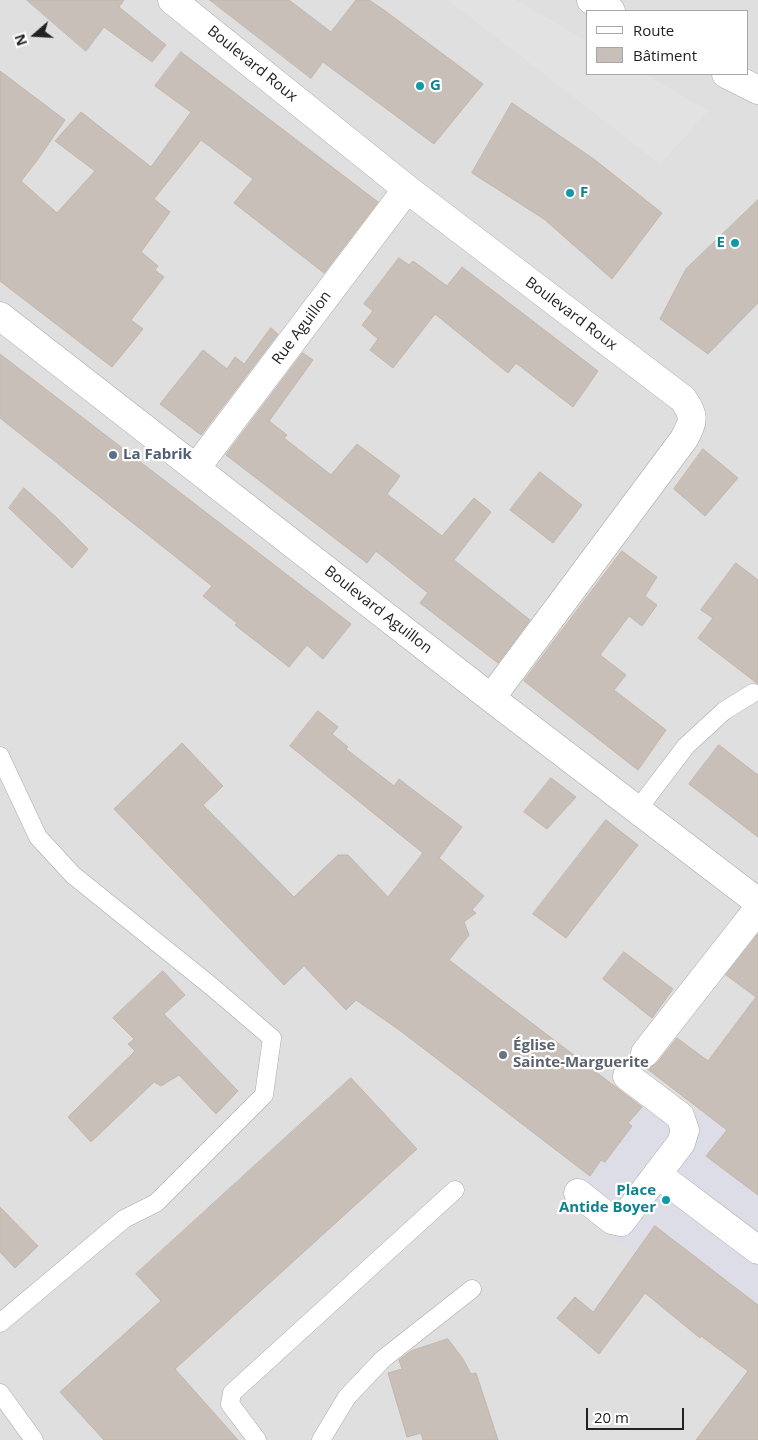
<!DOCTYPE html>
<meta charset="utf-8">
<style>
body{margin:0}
#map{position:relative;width:758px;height:1440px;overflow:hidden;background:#f2efe9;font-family:"Open Sans",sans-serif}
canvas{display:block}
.legend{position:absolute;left:586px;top:10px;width:162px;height:65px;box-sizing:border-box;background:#fff;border:1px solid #a7a7a7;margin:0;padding:6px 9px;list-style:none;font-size:15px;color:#222}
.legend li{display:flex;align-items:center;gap:10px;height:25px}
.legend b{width:25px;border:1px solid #a7a7a7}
.north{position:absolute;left:10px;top:10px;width:50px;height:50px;-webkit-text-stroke:4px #fff;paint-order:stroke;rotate:251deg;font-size:14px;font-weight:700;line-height:20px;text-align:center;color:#222}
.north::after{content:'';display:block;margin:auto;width:18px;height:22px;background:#222;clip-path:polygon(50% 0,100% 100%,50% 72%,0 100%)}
.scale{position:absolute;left:586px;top:1408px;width:98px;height:22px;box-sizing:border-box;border:2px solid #222;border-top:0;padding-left:6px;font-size:15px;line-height:18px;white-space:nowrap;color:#222;-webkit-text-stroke:4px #fff;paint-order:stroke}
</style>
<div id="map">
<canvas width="758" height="1440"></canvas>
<ul class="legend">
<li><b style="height:6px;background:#fff"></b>Route</li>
<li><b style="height:14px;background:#c7bfb8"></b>Bâtiment</li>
</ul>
<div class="north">N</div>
<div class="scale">20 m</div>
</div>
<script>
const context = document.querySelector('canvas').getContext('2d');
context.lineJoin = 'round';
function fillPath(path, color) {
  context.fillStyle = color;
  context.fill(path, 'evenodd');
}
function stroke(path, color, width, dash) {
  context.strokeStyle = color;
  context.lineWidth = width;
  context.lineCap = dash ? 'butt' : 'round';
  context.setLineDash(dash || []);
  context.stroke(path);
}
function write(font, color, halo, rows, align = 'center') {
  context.font = font + ' "Open Sans",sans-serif';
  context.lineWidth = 4.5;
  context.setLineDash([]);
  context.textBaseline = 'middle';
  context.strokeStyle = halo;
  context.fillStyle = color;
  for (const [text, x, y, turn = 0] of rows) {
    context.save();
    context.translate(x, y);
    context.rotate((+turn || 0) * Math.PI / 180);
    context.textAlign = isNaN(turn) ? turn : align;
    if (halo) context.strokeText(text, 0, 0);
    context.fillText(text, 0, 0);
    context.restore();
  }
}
const residential = new Path2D(`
 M 0,0 L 758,0 L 758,1440 L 0,1440 ZM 587,11 L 747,11 L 747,74 L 587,74 Z`);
const parking = new Path2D(`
 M 448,0 L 516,0 L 587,41 L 587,74 L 645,74 L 709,111 L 660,164 Z`);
const plaza = new Path2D(`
 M 651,1094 L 680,1116 L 706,1113 L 727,1129 L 707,1156 L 758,1195 L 758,1305 L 655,1226 L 635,1253 L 570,1205 L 592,1174 L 598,1157 L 605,1162 L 632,1126 L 625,1121 L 639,1110 Z`);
const building = new Path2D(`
 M 27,0 L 124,0 L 119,7 L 166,45 L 152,62 L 104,27 L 86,51 Z
 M 210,0 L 289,0 L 331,32 L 356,0 L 369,0 L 384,10 L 483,84 L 434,144 L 323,62 L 311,78 Z
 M 181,52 L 378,202 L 324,273 L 234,203 L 253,179 L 201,140 L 154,199 L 170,212 L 141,252 L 158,266 L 155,270 L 164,277 L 131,320 L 143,329 L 112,367 L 0,281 L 0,71 L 65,120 L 36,162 L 21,181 L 57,213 L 95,171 L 55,141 L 81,112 L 151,167 L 191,112 L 155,86 Z
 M 512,103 L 595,160 L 662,213 L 612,279 L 544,219 L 472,173 Z
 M 758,200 L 758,303 L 708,354 L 660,319 L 686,269 Z
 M 399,258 L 409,265 L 413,261 L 447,286 L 462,267 L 598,371 L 573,407 L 516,363 L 508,373 L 435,314 L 393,368 L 370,350 L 378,339 L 362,325 L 373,311 L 364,304 Z
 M 271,328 L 278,334 L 201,435 L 160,404 L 203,350 L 227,369 L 235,357 L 244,364 Z
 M 303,353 L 313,360 L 269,421 L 287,435 L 284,438 L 331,475 L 357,444 L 400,476 L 387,494 L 442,536 L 474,498 L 491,512 L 454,560 L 530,620 L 498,663 L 420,603 L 428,593 L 376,551 L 367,563 L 226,455 Z
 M 0,354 L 351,624 L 323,659 L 307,645 L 289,667 L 235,625 L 237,623 L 203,596 L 212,586 L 162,546 L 0,418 Z
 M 703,449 L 738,478 L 705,516 L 674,489 Z
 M 540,472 L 582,505 L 553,543 L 510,510 Z
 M 24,488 L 57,518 L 88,549 L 72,568 L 9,508 Z
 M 622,551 L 657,577 L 645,596 L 657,605 L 642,626 L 629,616 L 600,655 L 626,675 L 614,690 L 666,730 L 638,770 L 524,681 Z
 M 736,563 L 758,580 L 758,684 L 698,638 L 713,618 L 701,610 Z
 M 318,711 L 338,727 L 332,734 L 348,747 L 346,749 L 394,786 L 399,779 L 462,827 L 439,858 L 484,896 L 472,910 L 476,913 L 464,922 L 469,935 L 449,960 L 642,1107 L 628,1123 L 632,1126 L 605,1162 L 601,1160 L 590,1176 L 398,1029 L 356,1000 L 346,1010 L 304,966 L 284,985 L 114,809 L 182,743 L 223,786 L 203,805 L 294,897 L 338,855 L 348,855 L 388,897 L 423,853 L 290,746 Z
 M 719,745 L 758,775 L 758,837 L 689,784 Z
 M 551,778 L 576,797 L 547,829 L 524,812 Z
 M 606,820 L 638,845 L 566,938 L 533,914 Z
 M 758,934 L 758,1195 L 706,1156 L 727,1130 L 646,1068 L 651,1067 L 657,1063 L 677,1038 L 708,1061 L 756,997 L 726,975 Z
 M 624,952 L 673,989 L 652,1018 L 603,979 Z
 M 163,971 L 185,995 L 164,1014 L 238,1091 L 216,1114 L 179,1075 L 161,1086 L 154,1082 L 91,1142 L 68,1117 L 135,1051 L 128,1044 L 134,1039 L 113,1018 Z
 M 351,1078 L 417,1149 L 175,1369 L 238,1440 L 104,1440 L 60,1392 L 161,1301 L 136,1274 Z
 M 0,1207 L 38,1246 L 15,1268 L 0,1252 Z
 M 655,1226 L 758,1305 L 758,1440 L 696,1440 L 748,1371 L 701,1336 L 700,1338 L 645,1293 L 599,1354 L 557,1318 L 575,1297 L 593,1312 Z
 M 448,1339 L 463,1359 L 471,1374 L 476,1373 L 498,1440 L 423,1440 L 421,1433 L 407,1437 L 388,1373 L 402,1369 L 399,1360 L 411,1351 Z`);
const lane = new Path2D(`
 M 0,756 L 38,837 L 73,875 L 211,986 L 272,1038 L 264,1095 L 156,1203 L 124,1219 L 0,1323
 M 638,809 L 686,746 L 724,711 L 753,693
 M 0,1393 L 34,1440
 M 257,1440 L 230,1404 L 232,1393 L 455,1190
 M 321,1440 L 347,1397 L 383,1359 L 472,1289`);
const street = new Path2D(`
 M 172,0 L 407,189 L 683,399 C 695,417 694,420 684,439 L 491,698
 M 591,0 L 611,11
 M 726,74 L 758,90
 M 0,316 L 491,698 L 758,902
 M 196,468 L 407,189
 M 645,1053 L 758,909
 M 657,1174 L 758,1250
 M 578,1193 L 612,1220 L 621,1222 L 681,1143 L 685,1130 L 680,1116 L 627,1076`);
const markers = [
 [420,86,5,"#0f9aa8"],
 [570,193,5,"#0f9aa8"],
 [735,243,5,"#0f9aa8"],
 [113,455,5,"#5c6f8a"],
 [503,1055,5,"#6b7280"],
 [666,1200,5,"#0f9aa8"]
];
const streetNames = [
 ["Boulevard Roux",252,64,39],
 ["Boulevard Roux",571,314,37],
 ["Rue Aguillon",302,328,-53],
 ["Boulevard Aguillon",378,610,38]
];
const cultureNames = [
 ["G",430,86],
 ["F",580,193],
 ["E",725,243,"right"],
 ["Place",656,1191,"right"],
 ["Antide Boyer",656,1208,"right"]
];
const serviceNames = [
 ["La Fabrik",123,455]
];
const worshipNames = [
 ["Église",513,1046],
 ["Sainte-Marguerite",513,1063]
];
fillPath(residential, '#e0dfdf');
fillPath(parking, '#e2e2e2');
fillPath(plaza, '#dddde8');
fillPath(building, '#c7bfb8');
stroke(building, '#c4b6ab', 1);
stroke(lane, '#a9a9a9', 19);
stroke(street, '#a9a9a9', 29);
stroke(lane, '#fff', 18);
stroke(street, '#fff', 28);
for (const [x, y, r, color] of markers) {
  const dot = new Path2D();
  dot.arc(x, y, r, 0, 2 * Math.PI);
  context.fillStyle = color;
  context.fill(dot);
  stroke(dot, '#fff', 2);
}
write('15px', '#222', '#fff', streetNames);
write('bold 15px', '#0d838f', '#fff', cultureNames, 'left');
write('bold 15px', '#4e5e75', '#fff', serviceNames, 'left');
write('bold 15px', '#5b616d', '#fff', worshipNames, 'left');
</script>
